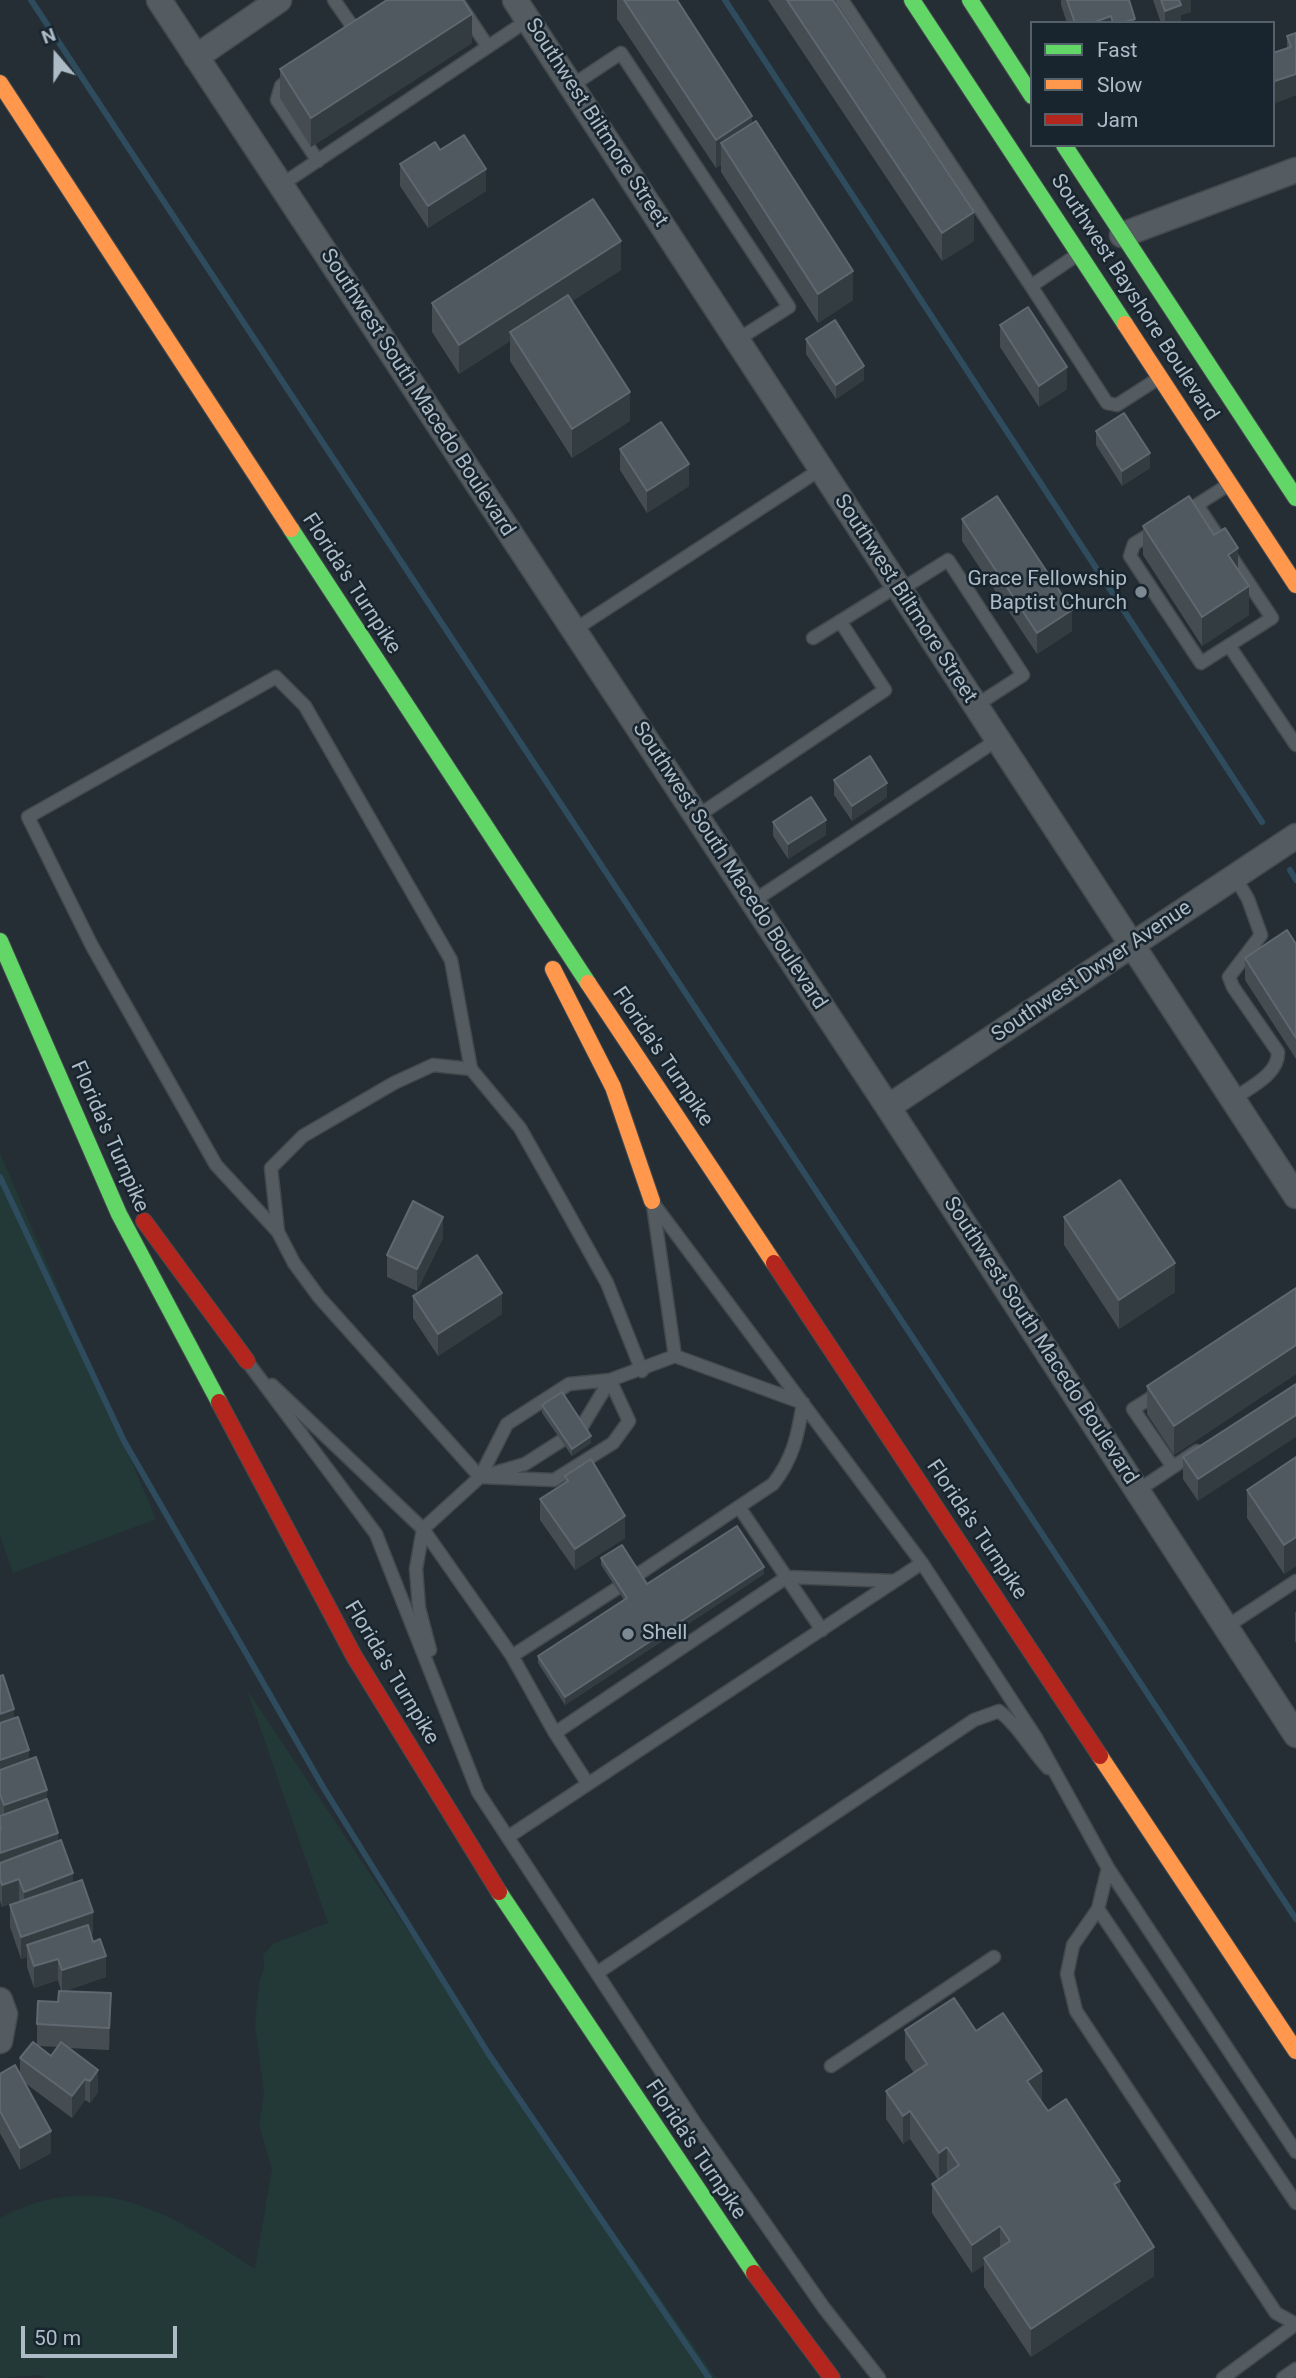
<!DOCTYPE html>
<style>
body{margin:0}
#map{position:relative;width:1296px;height:2378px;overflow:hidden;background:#252e34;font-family:Roboto,sans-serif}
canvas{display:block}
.legend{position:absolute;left:1030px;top:21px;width:245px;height:126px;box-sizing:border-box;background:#18252e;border:2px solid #54616b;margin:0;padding:9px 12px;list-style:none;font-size:21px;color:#adbbc7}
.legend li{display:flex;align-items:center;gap:14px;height:35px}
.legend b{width:35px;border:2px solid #54616b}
.north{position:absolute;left:21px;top:21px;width:70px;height:70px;-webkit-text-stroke:5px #18252e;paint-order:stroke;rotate:340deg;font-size:19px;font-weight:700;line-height:28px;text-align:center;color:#adbbc7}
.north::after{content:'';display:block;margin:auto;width:24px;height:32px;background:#adbbc7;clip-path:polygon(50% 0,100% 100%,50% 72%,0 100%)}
.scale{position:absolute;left:21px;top:2326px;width:156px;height:32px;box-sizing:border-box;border:4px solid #adbbc7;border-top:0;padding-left:9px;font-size:21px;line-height:24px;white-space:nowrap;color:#adbbc7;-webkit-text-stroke:5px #18252e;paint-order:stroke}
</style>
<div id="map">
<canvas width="1296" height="2378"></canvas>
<ul class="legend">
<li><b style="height:9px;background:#63d668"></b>Fast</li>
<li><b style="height:9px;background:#ff974d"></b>Slow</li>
<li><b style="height:9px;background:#b3261e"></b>Jam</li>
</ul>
<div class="north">N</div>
<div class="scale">50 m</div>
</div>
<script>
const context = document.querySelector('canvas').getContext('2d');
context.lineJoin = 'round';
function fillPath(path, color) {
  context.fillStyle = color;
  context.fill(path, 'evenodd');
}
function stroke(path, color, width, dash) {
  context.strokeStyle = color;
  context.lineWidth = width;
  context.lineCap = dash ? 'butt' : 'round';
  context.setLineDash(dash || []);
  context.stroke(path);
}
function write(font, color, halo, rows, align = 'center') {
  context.font = font + ' Roboto,sans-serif';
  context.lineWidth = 5;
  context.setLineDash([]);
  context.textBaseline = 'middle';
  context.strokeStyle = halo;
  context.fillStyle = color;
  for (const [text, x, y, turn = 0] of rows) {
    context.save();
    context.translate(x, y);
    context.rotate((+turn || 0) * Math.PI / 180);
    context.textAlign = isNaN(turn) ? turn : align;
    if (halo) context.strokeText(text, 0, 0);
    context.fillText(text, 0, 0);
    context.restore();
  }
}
const green = new Path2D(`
 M 0,1153 L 156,1519 L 13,1573 L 0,1536 Z
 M 247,1690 L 514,2089 L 716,2378 L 44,2378 L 40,2375 L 0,2378 L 0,2218 C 101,2165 172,2215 255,2269 L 272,2169 L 259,2125 L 264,2094 L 255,2025 L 259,1983 L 264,1968 L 263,1955 L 274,1943 L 328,1923 Z`);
const stream = new Path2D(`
 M 31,0 L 1296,1919
 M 725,0 L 1262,822
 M 1290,870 L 1296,880
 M 0,1177 L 124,1441 L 323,1787 L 488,2053 L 709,2378`);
const lane = new Path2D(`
 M 334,0 L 357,33 L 361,31
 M 457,0 L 488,47
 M 842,0 L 1031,286 L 1077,255
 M 290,79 L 281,86 L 277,100 L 318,161
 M 571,86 L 621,53 L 789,307 L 737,340
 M 281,185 L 528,20
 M 1031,286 L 1107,403 L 1117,405 L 1159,378
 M 1181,515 L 1228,485
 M 1157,530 L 1134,544 L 1130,556 L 1201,663 L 1272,618 L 1197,505
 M 900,590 L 948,560 L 1023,675 L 975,706
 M 574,630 L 821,469
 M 813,638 L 897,586
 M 1230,647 L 1296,745
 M 696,817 L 885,690 L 840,621
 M 752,902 L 997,740
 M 471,1069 L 451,960 L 305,706 L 276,677 L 28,817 L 92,946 L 216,1165 L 278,1232 L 294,1263 L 319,1297 L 480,1477 L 554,1480 L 613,1443 L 629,1421 L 610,1380
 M 1232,1100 C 1248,1088 1279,1075 1278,1052 L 1233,987 L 1229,977 L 1261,935 L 1248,899 L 1235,877
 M 653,1203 L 922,1563 L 1035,1736 L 1108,1868 L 1296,2152
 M 653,1205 L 675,1356
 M 278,1232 L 271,1168 L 303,1136 L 394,1083 L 433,1065 L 471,1069 L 520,1128 L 559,1197 L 607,1283 L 642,1371
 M 249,1364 L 376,1534 L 478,1792 L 697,2126 L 824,2308 L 879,2378
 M 272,1385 L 423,1529 L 512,1656 L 555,1733 L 588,1784
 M 1160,1392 L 1133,1409 L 1173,1467
 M 581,1428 L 610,1380
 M 491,1474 L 525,1464 L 561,1441
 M 1137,1491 L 1197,1451
 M 739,1507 L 822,1630
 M 1226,1627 L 1296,1581
 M 430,1650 L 419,1608 L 416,1569 L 423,1529 L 480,1477 L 507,1424 L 569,1384 L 610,1380 L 675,1356 L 803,1403 C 798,1435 793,1459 773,1484 L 637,1575
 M 512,1656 L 616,1589
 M 555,1733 L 787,1577 L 894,1581
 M 508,1837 L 922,1563
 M 1108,1868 L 1098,1909 L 1073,1945 L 1067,1974 L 1076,2011 L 1276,2313 L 1296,2324
 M 1098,1909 L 1296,2203
 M 597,1973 L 974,1720 L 999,1711 C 1019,1726 1031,1750 1048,1768
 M 831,2066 L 994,1957
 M 1223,2378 L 1296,2324
 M 1283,2378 L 1296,2369`);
const street = new Path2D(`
 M 159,0 L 888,1107 L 1296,1735
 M 515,0 L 1296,1196
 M 196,57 L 279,0
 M 1122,235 L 1296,170
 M 888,1107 L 1296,836
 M 0,2000 L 5,2014 L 0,2041`);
const fast = new Path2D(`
 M 912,0 L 1125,324
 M 970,0 L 1032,96
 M 1064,145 L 1296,498
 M 291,529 L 588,983
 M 0,941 L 119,1214 L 219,1402
 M 499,1892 L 754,2273`);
const slow = new Path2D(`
 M 0,83 L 291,529
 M 1125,324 L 1296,585
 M 553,969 L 613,1087 L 652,1201
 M 588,983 L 774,1263
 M 1100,1756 L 1296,2051`);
const jam = new Path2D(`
 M 144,1221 L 247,1361
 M 774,1263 L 1100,1756
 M 219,1402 L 354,1656 L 499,1892
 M 754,2273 L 832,2378`);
const wall = new Path2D(`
 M 617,0 L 677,0 L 752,123 L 853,300 L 818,323 L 721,172 L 721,165 L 716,168 L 617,19 Z
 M 768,0 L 833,0 L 974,241 L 942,261 Z
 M 1061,0 L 1129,0 L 1135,23 L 1067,23 L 1061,5 Z
 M 1153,0 L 1191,0 L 1191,12 L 1181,15 L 1181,23 L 1161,23 Z
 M 1296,33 L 1296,95 L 1275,103 L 1273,97 L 1273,53 L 1287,48 L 1287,36 Z
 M 472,43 L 311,147 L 280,98 L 280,69 Z
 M 440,150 L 486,191 L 428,228 L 400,186 L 400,164 Z
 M 621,270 L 572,301 L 630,421 L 572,458 L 510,361 L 510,341 L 459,374 L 432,332 L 432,303 Z
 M 1000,325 L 1067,389 L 1039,407 L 1000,347 Z
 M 806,339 L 864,380 L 836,399 L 806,354 Z
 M 1096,431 L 1150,468 L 1122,486 L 1096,445 Z
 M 620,449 L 689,486 L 647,513 L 620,470 Z
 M 962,519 L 1072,631 L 1037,654 L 962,541 Z
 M 1143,526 L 1238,571 L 1249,615 L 1202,646 L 1143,555 Z
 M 834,780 L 887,797 L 852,821 L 834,795 Z
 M 773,822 L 826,835 L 788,859 L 773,836 Z
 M 1296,944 L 1296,1059 L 1245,980 L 1245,958 Z
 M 1064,1217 L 1175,1292 L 1119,1329 L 1064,1245 Z
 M 443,1238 L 417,1291 L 387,1277 L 387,1255 Z
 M 1296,1288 L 1296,1374 L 1174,1455 L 1147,1414 L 1147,1386 Z
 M 413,1296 L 502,1314 L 438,1356 L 413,1318 Z
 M 1296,1384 L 1198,1501 L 1183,1479 L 1183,1457 Z
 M 542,1405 L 591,1443 L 572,1456 L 542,1413 Z
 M 1296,1457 L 1296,1566 L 1284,1574 L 1247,1518 L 1247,1490 Z
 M 565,1476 L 625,1538 L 575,1570 L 540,1520 L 540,1499 L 565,1483 Z
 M 601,1558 L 647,1584 L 764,1574 L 565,1705 L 538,1663 L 538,1656 L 624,1600 L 601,1565 Z
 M 1295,1612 L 1296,1612 L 1296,1643 L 1295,1641 Z
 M 0,1676 L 29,1760 L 47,1802 L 58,1841 L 93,1934 L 91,1935 L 106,1977 L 65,1991 L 111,2015 L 109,2050 L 68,2048 L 98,2092 L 90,2103 L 85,2100 L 72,2118 L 25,2083 L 51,2153 L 20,2170 L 0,2133 L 0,2074 L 20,2075 L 20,2058 L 37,2045 L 37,2024 L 58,2002 L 61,1991 L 58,1980 L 34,1988 L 27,1967 L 27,1957 L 21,1959 L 10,1927 L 10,1905 L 20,1902 L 19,1900 L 2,1907 L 0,1901 ZM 39,2046 L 58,2047 L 51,2056 Z
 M 905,2030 L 976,2031 L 1042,2100 L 1041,2101 L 1048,2111 L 1120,2194 L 1154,2276 L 1031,2357 L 984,2287 L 984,2265 L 972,2273 L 932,2213 L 932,2184 L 938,2180 L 910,2139 L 903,2144 L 886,2119 L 886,2091 L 914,2073 L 905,2059 Z`);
const shadedWall = new Path2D(`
 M 1177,0 L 1191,0 L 1191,12 L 1181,15 L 1181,23 L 1165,23 L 1165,11 Z
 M 472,14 L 472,43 L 311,147 L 311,118 Z
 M 1111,16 L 1111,23 L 1092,23 Z
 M 1135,19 L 1135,23 L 1122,23 Z
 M 1296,74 L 1296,95 L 1275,103 L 1275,81 Z
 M 752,116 L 752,144 L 721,143 L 721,165 L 716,168 L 716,140 Z
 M 486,169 L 486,191 L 428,228 L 428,206 Z
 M 974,212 L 974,241 L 942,261 L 942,233 Z
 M 621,241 L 621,270 L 514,338 L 510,332 L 510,341 L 459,374 L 459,345 Z
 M 853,271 L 853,300 L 818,323 L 818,294 Z
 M 864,366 L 864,380 L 836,399 L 836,385 Z
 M 1067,367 L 1067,389 L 1039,407 L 1039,386 Z
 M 630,392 L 630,421 L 572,458 L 572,429 Z
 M 1150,453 L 1150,468 L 1122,486 L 1122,471 Z
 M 689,464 L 689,486 L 647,513 L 647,491 Z
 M 1238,548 L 1238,577 L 1228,555 Z
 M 1249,586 L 1249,615 L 1202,646 L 1202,617 Z
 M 1072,610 L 1072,631 L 1037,654 L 1037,633 Z
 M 887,783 L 887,797 L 852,821 L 852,806 Z
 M 826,820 L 826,835 L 788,859 L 788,844 Z
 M 443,1217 L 443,1238 L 417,1291 L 417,1269 Z
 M 1175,1263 L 1175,1292 L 1119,1329 L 1119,1300 Z
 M 502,1293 L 502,1314 L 438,1356 L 438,1334 Z
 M 1296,1345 L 1296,1374 L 1174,1455 L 1174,1426 Z
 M 1296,1415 L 1296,1437 L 1198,1501 L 1198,1479 Z
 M 591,1436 L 591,1443 L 572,1456 L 572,1449 Z
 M 625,1516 L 625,1538 L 575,1570 L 575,1549 Z
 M 1296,1537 L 1296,1566 L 1284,1574 L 1284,1545 Z
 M 764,1567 L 764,1574 L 565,1705 L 565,1697 Z
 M 14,1709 L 14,1731 L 0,1736 L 0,1714 Z
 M 29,1750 L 29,1772 L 0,1782 L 0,1760 Z
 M 47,1790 L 47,1812 L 4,1827 L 4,1805 Z
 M 58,1833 L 58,1854 L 0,1875 L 0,1853 Z
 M 73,1873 L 73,1895 L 24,1914 L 24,1892 Z
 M 19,1879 L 19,1900 L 2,1907 L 2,1885 Z
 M 93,1912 L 93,1934 L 30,1956 L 27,1945 L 27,1957 L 21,1959 L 21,1937 Z
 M 106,1956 L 106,1977 L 62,1992 L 62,1970 Z
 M 58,1959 L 58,1980 L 34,1988 L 34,1966 Z
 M 111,1993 L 111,2015 L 109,2050 L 109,2028 Z
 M 98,2070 L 98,2092 L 90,2103 L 90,2081 Z
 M 1042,2071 L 1042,2100 L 1027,2109 L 1027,2081 Z
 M 85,2079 L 85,2100 L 72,2118 L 72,2096 Z
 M 910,2111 L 910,2139 L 903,2144 L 903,2116 Z
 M 51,2131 L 51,2153 L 20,2170 L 20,2148 Z
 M 947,2147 L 947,2175 L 939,2181 L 939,2153 Z
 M 1120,2181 L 1120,2209 L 1114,2184 Z
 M 1000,2226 L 1000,2255 L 984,2258 L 984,2265 L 972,2273 L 972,2245 Z
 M 1154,2247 L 1154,2276 L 1031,2357 L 1031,2329 Z`);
const building = new Path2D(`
 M 387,0 L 463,0 L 472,14 L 311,118 L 280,69 Z
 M 624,0 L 677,0 L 752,116 L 716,140 Z
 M 787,0 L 833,0 L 974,212 L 942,233 Z
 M 1067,0 L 1129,0 L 1135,19 L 1122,23 L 1113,23 L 1111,16 L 1092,23 L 1075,23 Z
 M 1161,0 L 1179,0 L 1181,5 L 1165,11 Z
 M 1296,33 L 1296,74 L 1275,81 L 1273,75 L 1273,53 L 1291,47 L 1287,36 Z
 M 756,121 L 853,271 L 818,294 L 721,143 Z
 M 464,135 L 486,169 L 428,206 L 400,164 L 435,142 L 440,150 Z
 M 593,199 L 621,241 L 459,345 L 432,303 Z
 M 568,295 L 630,392 L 572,429 L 510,332 Z
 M 1028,307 L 1067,367 L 1039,386 L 1000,325 Z
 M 835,320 L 864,366 L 836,385 L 806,339 Z
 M 1124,413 L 1150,453 L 1122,471 L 1096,431 Z
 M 661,422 L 689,464 L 647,491 L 620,449 Z
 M 997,496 L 1072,610 L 1037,633 L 962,519 Z
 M 1189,496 L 1214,535 L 1225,528 L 1238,548 L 1228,555 L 1249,586 L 1202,617 L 1143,526 Z
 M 870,756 L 887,783 L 852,806 L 834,780 Z
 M 811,797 L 826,820 L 788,844 L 773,822 Z
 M 1287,930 L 1296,944 L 1296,1038 L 1245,958 Z
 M 1120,1180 L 1175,1263 L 1119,1300 L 1064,1217 Z
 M 413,1201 L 443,1217 L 417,1269 L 387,1255 Z
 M 477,1255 L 502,1293 L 438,1334 L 413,1296 Z
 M 1296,1288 L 1296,1345 L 1174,1426 L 1147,1386 Z
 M 1296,1384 L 1296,1415 L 1198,1479 L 1183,1457 Z
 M 562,1392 L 591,1436 L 572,1449 L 542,1405 Z
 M 1296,1457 L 1296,1537 L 1284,1545 L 1247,1490 Z
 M 591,1459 L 625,1516 L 575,1549 L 540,1499 L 568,1481 L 565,1476 Z
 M 737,1526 L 764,1567 L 565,1697 L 538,1656 L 627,1598 L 601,1558 L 622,1545 L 647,1584 Z
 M 3,1675 L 14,1709 L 0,1714 L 0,1676 Z
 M 18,1717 L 29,1750 L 0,1760 L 0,1723 Z
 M 36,1757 L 47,1790 L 4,1805 L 0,1794 L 0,1770 Z
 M 47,1799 L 58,1833 L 0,1853 L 0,1830 L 1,1829 L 0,1825 L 0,1816 Z
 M 61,1840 L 73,1873 L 24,1892 L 19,1879 L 2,1885 L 0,1879 L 0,1863 Z
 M 82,1880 L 93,1912 L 21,1937 L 10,1905 Z
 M 88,1925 L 93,1942 L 100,1939 L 106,1956 L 62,1970 L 58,1959 L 34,1966 L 27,1945 Z
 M 59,1991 L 111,1993 L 109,2028 L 37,2024 L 38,2001 L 58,2002 Z
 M 954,1998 L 976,2031 L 1003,2013 L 1042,2071 L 1027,2081 L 1048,2111 L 1066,2099 L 1120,2181 L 1114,2184 L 1154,2247 L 1031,2329 L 984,2258 L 1010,2241 L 1000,2226 L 972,2245 L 932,2184 L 959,2165 L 947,2147 L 939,2153 L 910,2111 L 903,2116 L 886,2091 L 927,2064 L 905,2030 Z
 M 33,2042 L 51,2056 L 61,2042 L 98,2070 L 90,2081 L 85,2079 L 72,2096 L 20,2058 Z
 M 15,2065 L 51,2131 L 20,2148 L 0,2111 L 0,2074 Z`);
const markers = [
 [1141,592,7,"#7d8a94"],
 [628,1634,7,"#7d8a94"]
];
const streetNames = [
 ["Southwest Biltmore Street",596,123,57],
 ["Southwest Bayshore Boulevard",1134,298,57],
 ["Southwest South Macedo Boulevard",417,393,57],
 ["Florida's Turnpike",351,584,57],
 ["Southwest Biltmore Street",905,599,57],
 ["Southwest South Macedo Boulevard",729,866,57],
 ["Southwest Dwyer Avenue",1092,972,-34],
 ["Florida's Turnpike",662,1057,56],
 ["Florida's Turnpike",109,1137,66],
 ["Southwest South Macedo Boulevard",1040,1341,57],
 ["Florida's Turnpike",976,1530,56],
 ["Florida's Turnpike",391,1673,59],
 ["Florida's Turnpike",695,2150,56]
];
const poiNames = [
 ["Grace Fellowship",1127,580],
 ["Baptist Church",1127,604],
 ["Shell",642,1634,"left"]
];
fillPath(green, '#223938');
stroke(stream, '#2f4b5e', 6);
stroke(lane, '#434a4e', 15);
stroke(street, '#434a4e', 27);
stroke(fast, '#434a4e', 18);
stroke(slow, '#434a4e', 18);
stroke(jam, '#434a4e', 18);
stroke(lane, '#545c62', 12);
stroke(street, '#545c62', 24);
stroke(fast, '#63d668', 16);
stroke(slow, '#ff974d', 16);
stroke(jam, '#b3261e', 16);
fillPath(wall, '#454d53');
fillPath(shadedWall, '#333c41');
fillPath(building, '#50595f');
stroke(building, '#5f6870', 2);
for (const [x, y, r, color] of markers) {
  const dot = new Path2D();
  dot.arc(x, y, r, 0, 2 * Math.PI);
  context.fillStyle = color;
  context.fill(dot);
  stroke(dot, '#18252e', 2.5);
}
write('21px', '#adbbc7', '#18252e', streetNames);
write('21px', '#adbbc7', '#18252e', poiNames, 'right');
</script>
